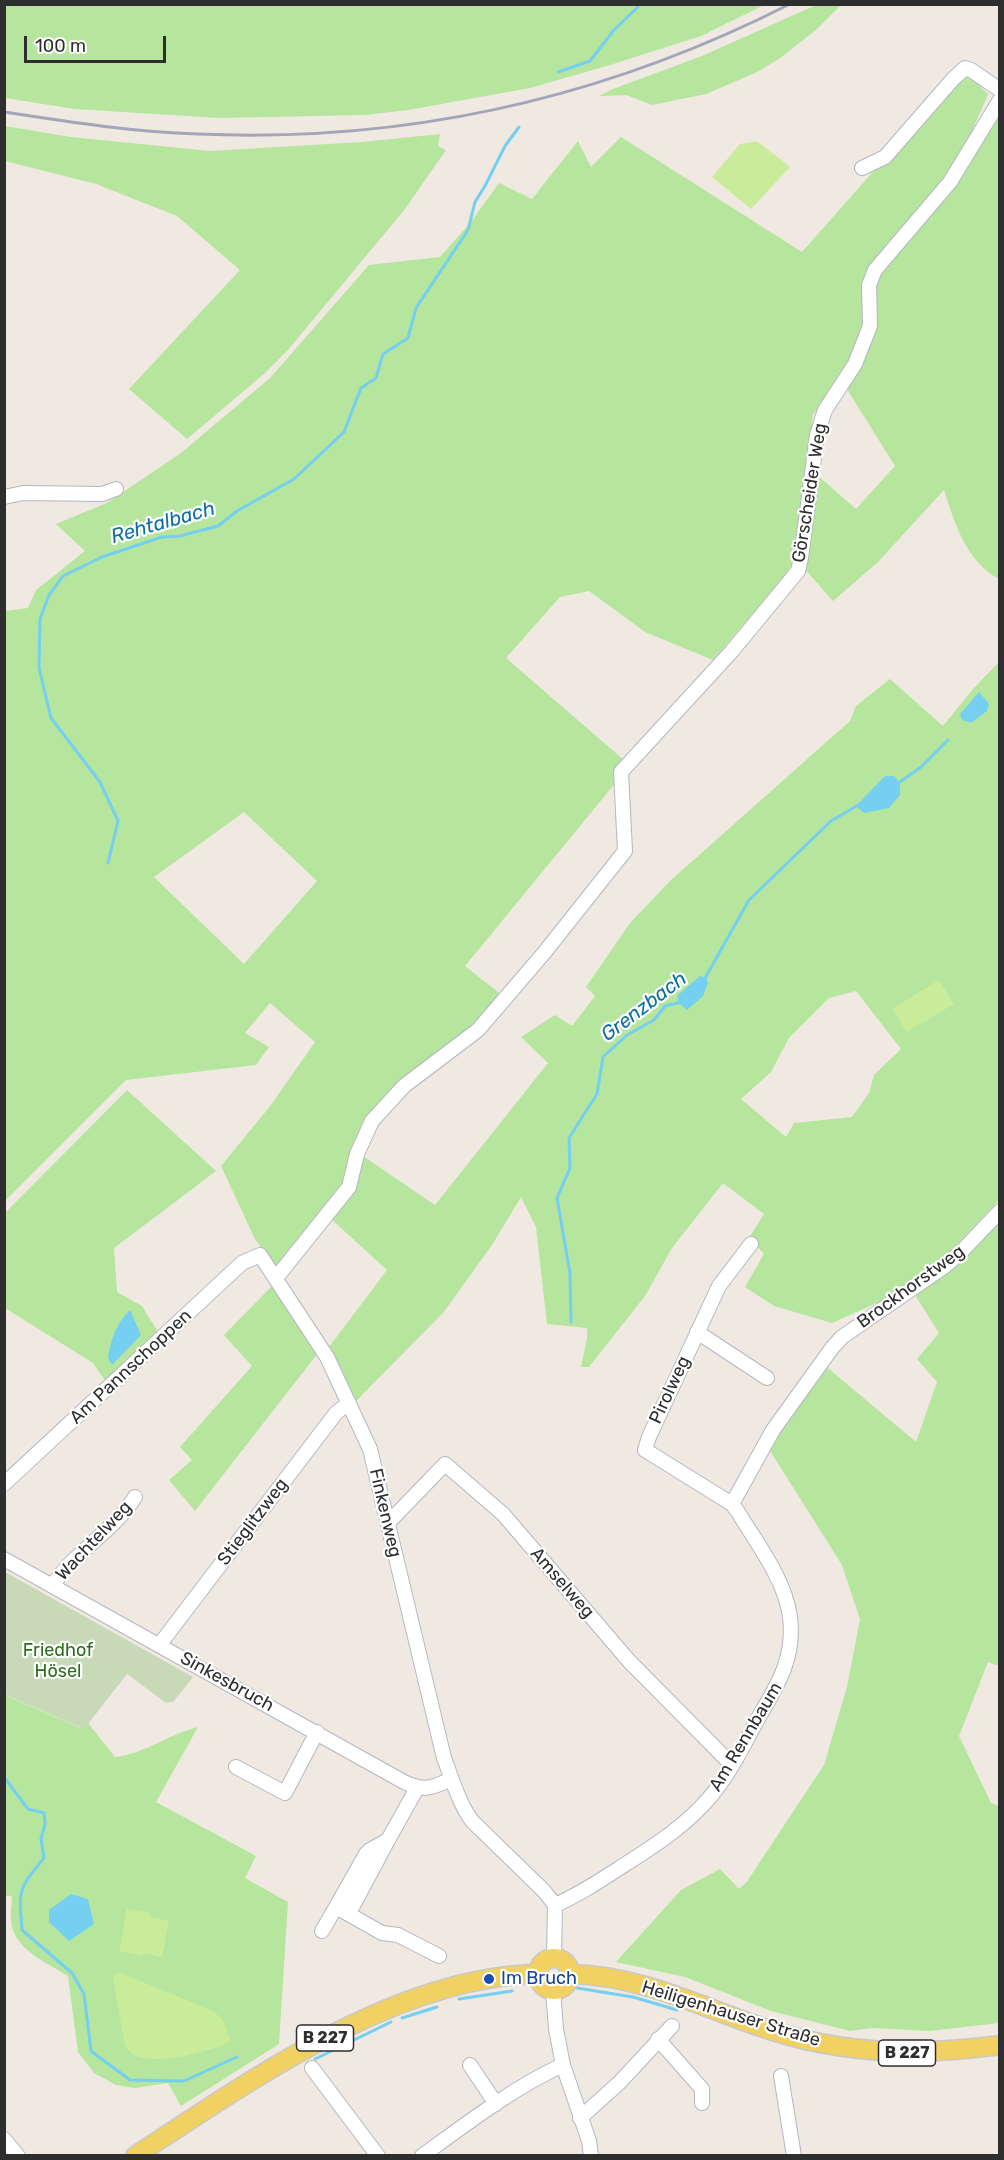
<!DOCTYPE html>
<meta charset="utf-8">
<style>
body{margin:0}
#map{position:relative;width:1004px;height:2160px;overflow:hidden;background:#efe9e1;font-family:Rubik,sans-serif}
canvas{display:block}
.frame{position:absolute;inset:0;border:6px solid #2e2e2e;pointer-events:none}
.scale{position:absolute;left:24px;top:36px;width:142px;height:27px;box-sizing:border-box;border:3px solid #2e2e2e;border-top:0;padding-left:8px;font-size:18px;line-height:21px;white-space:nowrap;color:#2e2e2e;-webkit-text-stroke:4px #fff;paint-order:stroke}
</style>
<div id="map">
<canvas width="1004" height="2160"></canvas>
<div class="frame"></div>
<div class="scale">100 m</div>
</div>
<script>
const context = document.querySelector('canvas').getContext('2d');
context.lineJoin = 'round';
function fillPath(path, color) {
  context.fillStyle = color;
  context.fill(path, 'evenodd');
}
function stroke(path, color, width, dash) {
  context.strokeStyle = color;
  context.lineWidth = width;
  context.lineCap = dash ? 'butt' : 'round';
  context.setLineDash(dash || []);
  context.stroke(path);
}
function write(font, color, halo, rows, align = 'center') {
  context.font = font + ' Rubik,sans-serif';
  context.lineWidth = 4.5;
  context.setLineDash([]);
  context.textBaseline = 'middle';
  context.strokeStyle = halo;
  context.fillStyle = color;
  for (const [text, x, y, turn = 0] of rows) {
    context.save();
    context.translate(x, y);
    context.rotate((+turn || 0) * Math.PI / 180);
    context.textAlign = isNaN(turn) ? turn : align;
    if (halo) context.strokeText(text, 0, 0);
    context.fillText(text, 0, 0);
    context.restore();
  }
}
const green = new Path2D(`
 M 4,5 L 5,4 L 764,5 L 701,36 L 610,65 L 530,88 L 408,110 L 365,115 L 219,118 L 75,109 L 5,98 Z
 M 816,5 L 841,5 L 817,29 L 779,59 L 755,73 L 706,94 L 652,105 L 626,95 L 599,96 L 613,89 L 702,56 Z
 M 965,76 L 975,81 L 988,94 L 959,162 L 999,112 L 999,579 C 966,561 955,524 944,490 L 877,563 L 833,601 L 803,567 L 817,475 L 856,509 L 895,466 L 840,378 L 813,415 L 795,559 L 784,577 L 713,660 L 645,632 L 589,591 L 560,597 L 506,658 L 625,761 L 617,781 L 465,966 L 503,996 L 476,1029 L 402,1082 L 360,1154 L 435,1205 L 548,1063 L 521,1037 L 555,1015 L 572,1026 L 595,996 L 586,987 L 630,923 L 670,881 L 850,721 L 856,706 L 890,679 L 943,726 L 973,689 L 999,662 L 999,1200 L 947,1255 L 892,1296 L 832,1323 L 774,1306 L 745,1287 L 764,1254 L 749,1238 L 764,1214 L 723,1183 L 672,1248 L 645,1296 L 589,1367 L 581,1367 L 587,1338 L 587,1328 L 547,1324 L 536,1227 L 521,1197 L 492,1245 L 443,1313 L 356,1401 L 329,1347 L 387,1270 L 330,1218 L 277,1272 L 255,1239 L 221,1166 L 271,1105 L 315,1042 L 270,1003 L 245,1033 L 269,1047 L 256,1065 L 126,1080 L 5,1201 L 5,611 L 28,608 L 36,590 L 85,551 L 56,524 L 107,503 L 181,453 L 270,378 L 369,265 L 440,257 L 470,223 L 499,183 L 532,199 L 578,141 L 591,167 L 621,137 L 802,252 L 887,156 ZM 244,812 L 317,881 L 244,964 L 154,877 ZM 856,991 L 901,1049 L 874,1075 L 869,1093 L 852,1117 L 794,1123 L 786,1137 L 741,1099 L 771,1072 L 789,1038 L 829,998 Z
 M 5,126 L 71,137 L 210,151 L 362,142 L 440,134 L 438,146 L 446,150 L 405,209 L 288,350 L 264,374 L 187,439 L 129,389 L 240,270 L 177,216 L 96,184 L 5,161 Z
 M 127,1090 L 216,1171 L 114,1248 L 117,1292 L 142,1306 L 158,1332 L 106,1382 L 93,1363 L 5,1308 L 4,1214 Z
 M 999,1221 L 999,1666 L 988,1662 L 959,1736 L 991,1803 L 999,1806 L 999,2023 L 929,2031 L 872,2028 L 850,2031 L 771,2011 L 685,1977 L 616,1962 L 681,1890 L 720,1869 L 739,1889 L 746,1883 L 824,1765 L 847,1687 L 860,1619 L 842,1565 L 767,1446 L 823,1364 L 916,1442 L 937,1382 L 917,1359 L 939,1333 L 915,1295 L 959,1262 Z
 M 274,1284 L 318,1353 L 195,1511 L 169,1480 L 192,1460 L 180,1447 L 252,1366 L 224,1335 Z
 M 4,1695 L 83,1729 L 88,1723 L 115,1757 C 145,1754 169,1734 198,1727 L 156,1802 L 256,1856 L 245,1878 L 288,1902 L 279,2044 L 181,2106 L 168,2083 L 135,2088 L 116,2085 L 94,2073 L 78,2052 L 68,1976 C 46,1962 12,1949 11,1919 C 10,1911 12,1904 12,1896 L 4,1896 Z`);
const cemetery = new Path2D(`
 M 5,1572 L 193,1677 L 173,1702 L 166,1703 L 127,1674 L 84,1729 L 5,1695 Z`);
const pitch = new Path2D(`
 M 757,141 L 790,167 L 751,209 L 712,177 L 740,144 Z
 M 939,980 L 954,1004 L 907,1032 L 892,1009 Z
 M 127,1909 L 151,1913 L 150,1917 L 169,1921 L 162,1957 L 143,1953 L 142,1956 L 119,1951 Z
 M 121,1973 L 213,2011 L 223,2020 L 231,2041 C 212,2052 159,2064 139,2057 C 132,2055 129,2051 125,2045 L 113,1979 L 115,1974 Z`);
const water = new Path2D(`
 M 979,692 L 989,704 L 987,711 L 971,723 L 962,720 L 960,714 Z
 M 885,776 L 894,776 L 900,783 L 900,795 L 889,808 L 864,813 L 856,806 Z
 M 700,976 L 706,978 L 708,983 L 703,996 L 687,1010 L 679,1003 L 677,996 Z
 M 130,1310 L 141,1335 L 112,1365 L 108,1358 C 111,1339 116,1324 130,1310 Z
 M 71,1894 L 88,1899 L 94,1924 L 69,1941 L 49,1922 L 49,1910 Z`);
const stream = new Path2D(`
 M 558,72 L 590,61 L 614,30 L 641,4
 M 897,784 L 921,767 L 948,740
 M 108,863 L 118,821 L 100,782 L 51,718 L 39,668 L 40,619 L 49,595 L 63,576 L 102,557 L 162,537 L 180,536 L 218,526 L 237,511 L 294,479 L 344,432 L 361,388 L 376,378 L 383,354 L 408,338 L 416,308 L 468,230 L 475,202 L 485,186 L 505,146 L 519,127
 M 704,980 L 749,900 L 831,821 L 860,804
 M 571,1322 L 570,1273 L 557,1198 L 570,1168 L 569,1138 L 597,1094 L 603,1057 L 627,1035 L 654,1020 L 665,1006 L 681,1002
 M 4,1777 L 28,1809 L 44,1813 L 45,1824 L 41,1839 L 44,1858 C 17,1891 19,1889 22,1930 L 72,1973 L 84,1994 L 91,2051 L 130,2080 L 184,2081 L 237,2057
 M 577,1988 L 633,1997 L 677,2010
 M 459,1999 L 512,1991
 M 402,2018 L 437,2007
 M 315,2059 L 391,2022`);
const minor = new Path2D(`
 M 862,168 L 885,157 L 953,79 L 965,68 L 971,70 L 1000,90
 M 4,497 L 23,493 L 102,494 L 116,489
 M 276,1278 L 349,1187 L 357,1154 L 372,1121 L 404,1086 L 478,1030 L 544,953 L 625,851 L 621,772 L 732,651 L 798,571 L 801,558 L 817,435 L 825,410 L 855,364 L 870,326 L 869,285 L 875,270 L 950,182 L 1000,100
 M 697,1332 L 767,1378
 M 4,1484 L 242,1263 L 260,1255 L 327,1357 L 370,1449 L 444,1758 C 452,1779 459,1803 472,1821 L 544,1891 L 555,1905 L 554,1958
 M 732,1504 L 773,1430 L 832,1348 L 842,1337 L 945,1266 L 961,1252 L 1000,1211
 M 388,1523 L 445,1464 L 503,1514 L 629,1661 L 732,1765
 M 4,1559 L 404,1782 C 425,1792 431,1788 452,1779
 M 53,1585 C 75,1551 114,1531 135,1497
 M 160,1644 L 336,1413 L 349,1403
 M 236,1767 L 285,1793 L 317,1732
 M 417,1788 L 388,1840 L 370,1850 L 366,1854 L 336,1907 L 382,1933 L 398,1935 L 439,1956
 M 555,1905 C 578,1895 598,1882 618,1869 C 652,1847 685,1827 711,1796 C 731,1772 745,1742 760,1715 C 779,1683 795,1656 790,1617 C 785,1579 757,1544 738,1512 L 732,1504 L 645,1450 L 649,1437 L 719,1286 L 751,1244
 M 349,1913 L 388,1840
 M 322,1931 L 336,1907
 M 553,1990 L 556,2029 L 563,2065 L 589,2141 L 591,2156
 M 658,2039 L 702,2089 L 702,2103
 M 470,2065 L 496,2104
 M 312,2068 L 378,2156
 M 781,2076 L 794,2156
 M 580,2118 L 619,2083 L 672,2026
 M 4,2139 L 18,2156
 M 422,2156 C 466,2124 514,2087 563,2065`);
const major = new Path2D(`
 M538 1974a16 16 0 1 1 32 0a16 16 0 1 1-32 0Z
 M 570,1974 C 641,1975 705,2009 770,2030 C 845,2055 922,2056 1000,2045
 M 135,2156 C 250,2081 396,1976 538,1974`);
const rail = new Path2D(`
 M 4,112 C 69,122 133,132 198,134 C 406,143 605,98 790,4`);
const markers = [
 [489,1979,6,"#1a4fb4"]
];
const shields = [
 [325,2038,57],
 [907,2053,57]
];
const shieldNames = [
 ["B 227",325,2038],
 ["B 227",907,2053]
];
const streetNames = [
 ["Görscheider Weg",810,493,-81],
 ["Brockhorstweg",911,1287,-36],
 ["Am Pannschoppen",131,1367,-43],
 ["Pirolweg",670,1390,-65],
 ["Finkenweg",385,1513,77],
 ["Stieglitzweg",253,1522,-53],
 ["Wachtelweg",94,1541,-47],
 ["Amselweg",562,1583,49],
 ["Sinkesbruch",227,1682,29],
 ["Am Rennbaum",746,1737,-59],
 ["Heiligenhauser Straße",731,2014,17]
];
const parkNames = [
 ["Friedhof",58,1651],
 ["Hösel",58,1672]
];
const transitNames = [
 ["Im Bruch",501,1979]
];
const waterNames = [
 ["Rehtalbach",163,523,-16],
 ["Grenzbach",644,1007,-37]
];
fillPath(green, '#b6e59e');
fillPath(cemetery, '#c8d9b8');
fillPath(pitch, '#c9ec9a');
fillPath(water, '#75cff0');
stroke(stream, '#75cff0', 3);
stroke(minor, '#b4b7c1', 16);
stroke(major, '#c9c9c9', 21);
stroke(minor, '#fff', 14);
stroke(major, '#f2d163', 18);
stroke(rail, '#a3a6b8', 3);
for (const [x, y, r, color] of markers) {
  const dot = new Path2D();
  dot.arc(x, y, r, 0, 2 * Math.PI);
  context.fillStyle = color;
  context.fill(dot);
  stroke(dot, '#fff', 2);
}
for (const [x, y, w] of shields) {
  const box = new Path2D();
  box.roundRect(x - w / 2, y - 13, w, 26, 4.5);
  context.fillStyle = '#fff';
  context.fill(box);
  stroke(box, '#2e2e2e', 1.5);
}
write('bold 16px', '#2e2e2e', null, shieldNames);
write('18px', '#2e2e2e', '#fff', streetNames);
write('18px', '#2c6e1b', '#fff', parkNames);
write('18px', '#164399', '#fff', transitNames, 'left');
write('italic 20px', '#0d6fa3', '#fff', waterNames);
</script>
